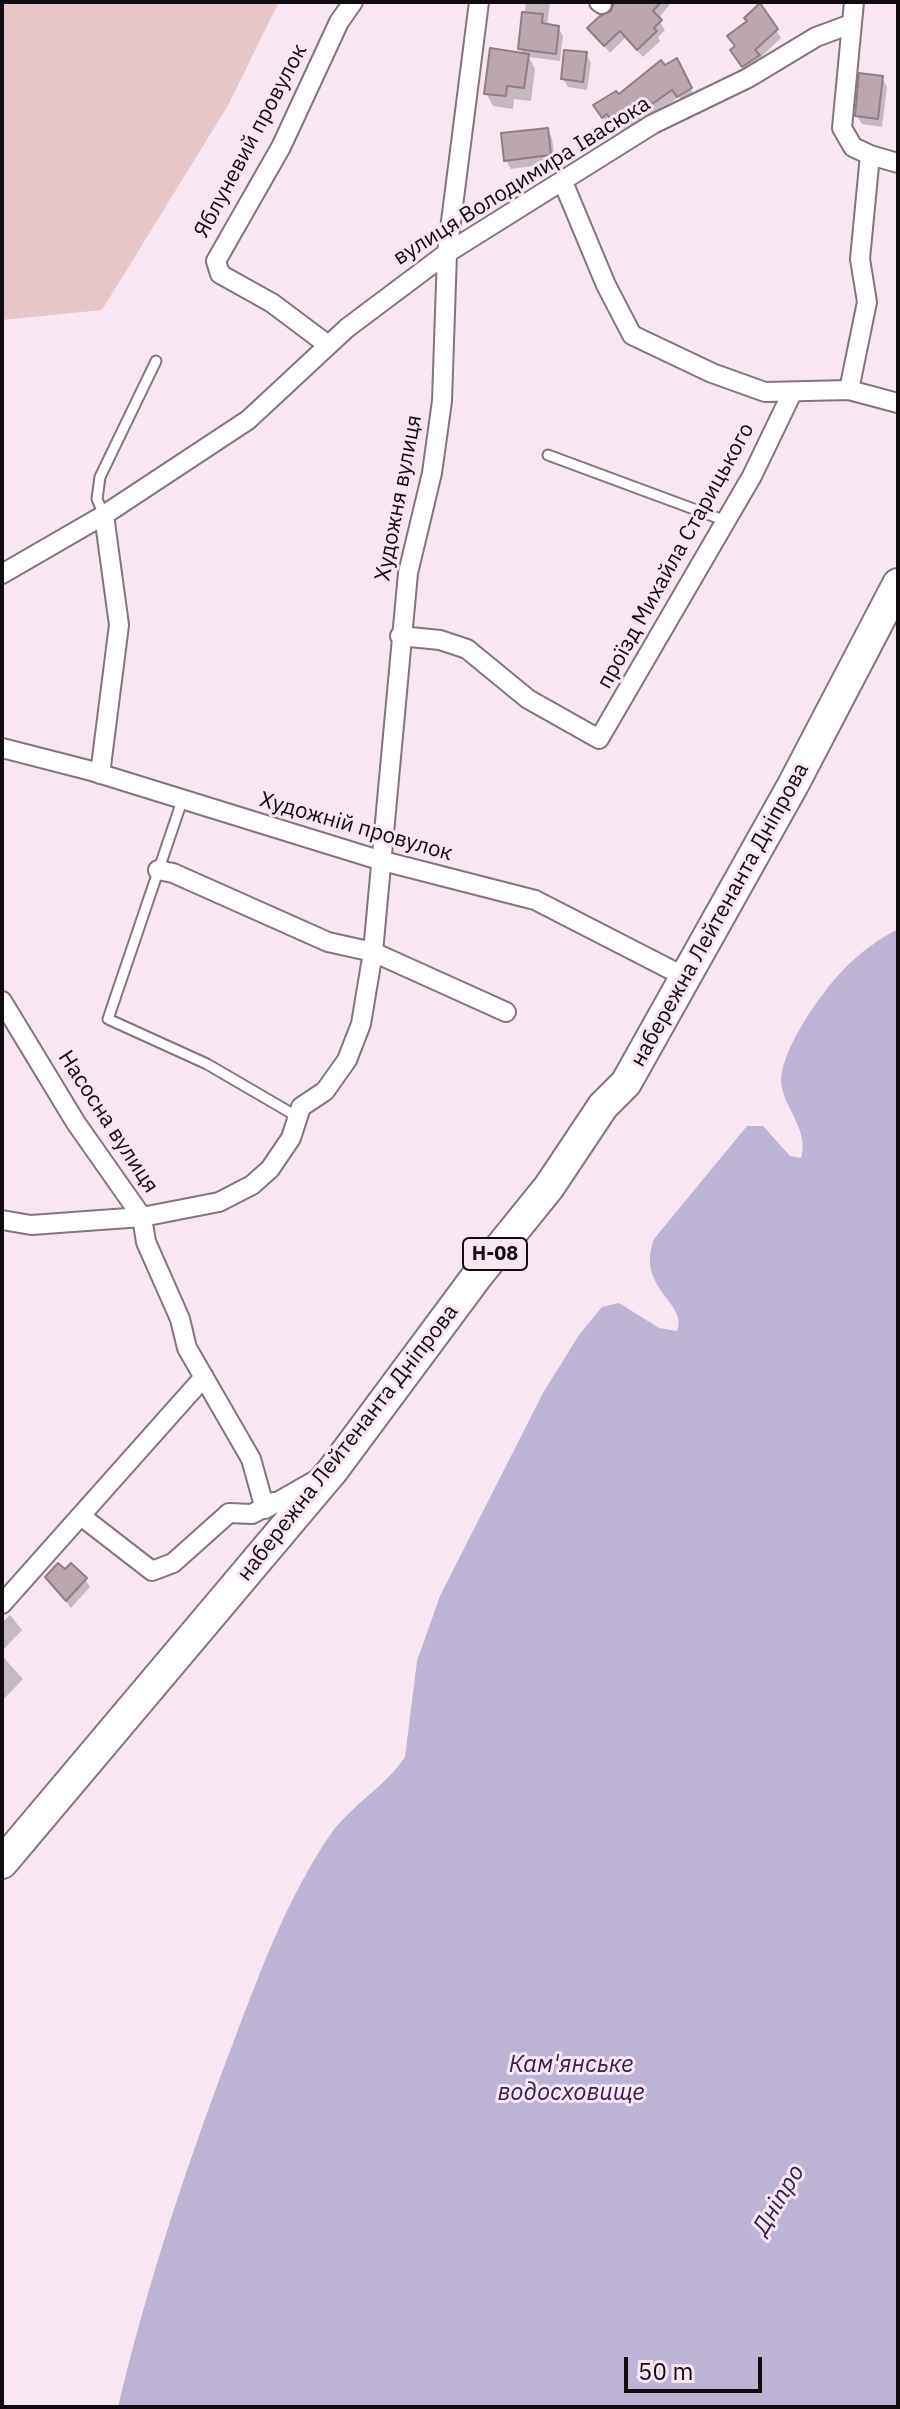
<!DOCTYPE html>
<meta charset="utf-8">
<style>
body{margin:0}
#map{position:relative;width:900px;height:2409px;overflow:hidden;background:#f8e6f2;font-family:"IBM Plex Sans",sans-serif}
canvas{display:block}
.frame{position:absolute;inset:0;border:4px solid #120c10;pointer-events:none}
.scale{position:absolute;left:624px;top:2357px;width:138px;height:36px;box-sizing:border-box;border:4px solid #120c10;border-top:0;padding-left:10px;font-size:24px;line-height:28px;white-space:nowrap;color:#120c10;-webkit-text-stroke:6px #f8e6f2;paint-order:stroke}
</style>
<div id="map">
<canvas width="900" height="2409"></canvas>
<div class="frame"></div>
<div class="scale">50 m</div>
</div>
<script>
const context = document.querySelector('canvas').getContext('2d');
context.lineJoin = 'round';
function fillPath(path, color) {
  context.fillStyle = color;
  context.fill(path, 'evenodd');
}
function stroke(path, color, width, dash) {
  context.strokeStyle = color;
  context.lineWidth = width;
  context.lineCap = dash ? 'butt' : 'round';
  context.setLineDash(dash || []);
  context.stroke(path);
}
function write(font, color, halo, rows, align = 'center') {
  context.font = font + ' "IBM Plex Sans",sans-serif';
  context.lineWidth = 6;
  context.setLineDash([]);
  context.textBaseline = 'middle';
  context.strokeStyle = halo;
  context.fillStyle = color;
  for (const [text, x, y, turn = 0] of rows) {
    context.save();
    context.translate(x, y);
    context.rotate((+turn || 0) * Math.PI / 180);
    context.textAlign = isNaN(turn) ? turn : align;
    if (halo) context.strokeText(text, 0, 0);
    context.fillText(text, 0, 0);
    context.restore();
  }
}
const green = new Path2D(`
 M 2,2 L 279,2 L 227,107 L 102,310 L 2,320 Z`);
const water = new Path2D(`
 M 898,929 L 898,2407 L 118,2407 C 148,2281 189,2158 235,2038 C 261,1969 288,1897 330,1835 C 351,1805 385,1787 405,1757 L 417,1661 L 440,1596 L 543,1393 L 579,1335 L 602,1307 L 619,1303 L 659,1328 L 677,1331 C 689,1303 635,1289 654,1239 L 747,1126 L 763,1126 L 790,1156 L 801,1158 C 809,1132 787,1111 782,1088 C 775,1056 822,992 843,970 C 857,955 880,938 898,929 Z`);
const shadow = new Path2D(`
 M 526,2 L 550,2 L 547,26 L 558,27 L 563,36 L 560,61 L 529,57 L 535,69 L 531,101 L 514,99 L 513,109 L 493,106 L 486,93 L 524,55 L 520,48 Z
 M 628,2 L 670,4 L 658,19 L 665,30 L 658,37 L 660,41 L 643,57 L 625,38 L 610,53 L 590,28 Z
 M 776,30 L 781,38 L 759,59 L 763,65 L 749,75 L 737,59 Z
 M 586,54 L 591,63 L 587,90 L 568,87 L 563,79 Z
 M 676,60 L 695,97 L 683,105 L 679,97 L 623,136 L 614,122 L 608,125 L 596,106 L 618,97 Z
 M 882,78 L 887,87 L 882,127 L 862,124 L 857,116 Z
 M 547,130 L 552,138 L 555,163 L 511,169 L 506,160 Z
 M 65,1572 L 85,1579 L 90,1587 L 71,1608 L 47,1577 Z
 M 10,1615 L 22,1630 L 2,1651 L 2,1623 Z
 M 2,1656 L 23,1679 L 2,1701 Z`);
const building = new Path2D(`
 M 614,2 L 661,2 L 653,11 L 662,20 L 654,28 L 657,31 L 637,50 L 620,31 L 604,46 L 587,28 L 600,16 L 611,11 Z
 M 760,3 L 778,29 L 755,50 L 760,55 L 742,67 L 730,50 L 735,46 L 727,36 L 747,21 L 744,18 Z
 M 522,12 L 543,14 L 542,23 L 559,26 L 556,54 L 518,49 Z
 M 490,48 L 529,54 L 524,88 L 507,86 L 506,96 L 484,94 Z
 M 564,50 L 587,52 L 583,82 L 561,79 Z
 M 677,58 L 692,88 L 677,97 L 672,90 L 617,129 L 607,114 L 602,118 L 593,105 L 616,91 L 619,94 L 661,60 L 665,65 Z
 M 859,73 L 883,76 L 878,119 L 855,116 Z
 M 548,128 L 551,155 L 504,161 L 501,133 Z
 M 58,1563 L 65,1569 L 71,1563 L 87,1578 L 66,1601 L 45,1577 Z`);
const service = new Path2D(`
 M 548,455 L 726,521
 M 104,515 L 97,499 L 100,477 L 156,361
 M 182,801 L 108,1019 L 207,1064 L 298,1117`);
const minor = new Path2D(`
 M 599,2 L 602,4
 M 870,155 L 898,163
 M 563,182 L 606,285 L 632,335 L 712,373 L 765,392 L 849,390 L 898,403
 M 328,345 L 272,303 L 220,274 L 216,261 L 281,147 L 339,22 L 353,2
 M 849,390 L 867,302 L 860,259 L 870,155 L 853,147 L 842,128 L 854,2
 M 2,574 L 104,515 L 248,420 L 347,328 L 447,253 L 653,124 L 748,78 L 816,37 L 851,24
 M 400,636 L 440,640 L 467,649 L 528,699 L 599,739 L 752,476 L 792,393
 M 2,748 L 88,770 L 379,860 L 535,900 L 687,978
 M 100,774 L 119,625 L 104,515
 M 158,870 L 173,873 L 328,942 L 373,952 L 506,1012
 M 2,1001 L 76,1123 L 142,1217 L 146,1242 L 180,1319 L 187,1348 L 251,1459 L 265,1509 L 314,1481
 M 2,1220 L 31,1225 L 142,1217 L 219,1202 L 252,1185 L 270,1169 L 291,1138 L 301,1107 L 325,1091 L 347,1060 L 361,1024 L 373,952 L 408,573 L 432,473 L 442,401 L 447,253 L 479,2
 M 81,1516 L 152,1571 L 173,1563 L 229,1513 L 252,1514 L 274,1502
 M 2,1604 L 204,1377`);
const primary = new Path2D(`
 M 2,1863 L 333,1470 L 477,1276 L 549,1187 L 603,1106 L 626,1083 L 793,785 L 898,584`);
const shields = [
 [495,1254,64]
];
const shieldNames = [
 ["Н-08",495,1254]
];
const streetNames = [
 ["Яблуневий провулок",251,141,-62],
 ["вулиця Володимира Івасюка",522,181,-32],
 ["Художня вулиця",399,498,-79],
 ["проїзд Михайла Старицького",676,556,-61],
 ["Художній провулок",356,827,16],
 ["набережна Лейтенанта Дніпрова",720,915,-61],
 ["Насосна вулиця",108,1122,57],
 ["набережна Лейтенанта Дніпрова",348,1443,-52]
];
const waterNames = [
 ["Кам'янське",571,2065],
 ["водосховище",571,2093],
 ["Дніпро",779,2200,-59]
];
fillPath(green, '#e7c7c7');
fillPath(water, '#bcb3d5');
fillPath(shadow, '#0003');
fillPath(building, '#bba7ad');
stroke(building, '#917e84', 2);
stroke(service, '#84747f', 13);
stroke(minor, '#84747f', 22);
stroke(primary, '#84747f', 34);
stroke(service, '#fff', 9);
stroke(minor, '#fff', 18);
stroke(primary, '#fff', 30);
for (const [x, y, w] of shields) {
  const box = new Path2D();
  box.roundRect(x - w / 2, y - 16, w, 32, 6);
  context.fillStyle = '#f8e6f2';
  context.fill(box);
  stroke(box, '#120c10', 2);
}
write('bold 20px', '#120c10', null, shieldNames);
write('22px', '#120c10', '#f8e6f2', streetNames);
write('italic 24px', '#32224f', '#f8e6f2', waterNames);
</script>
